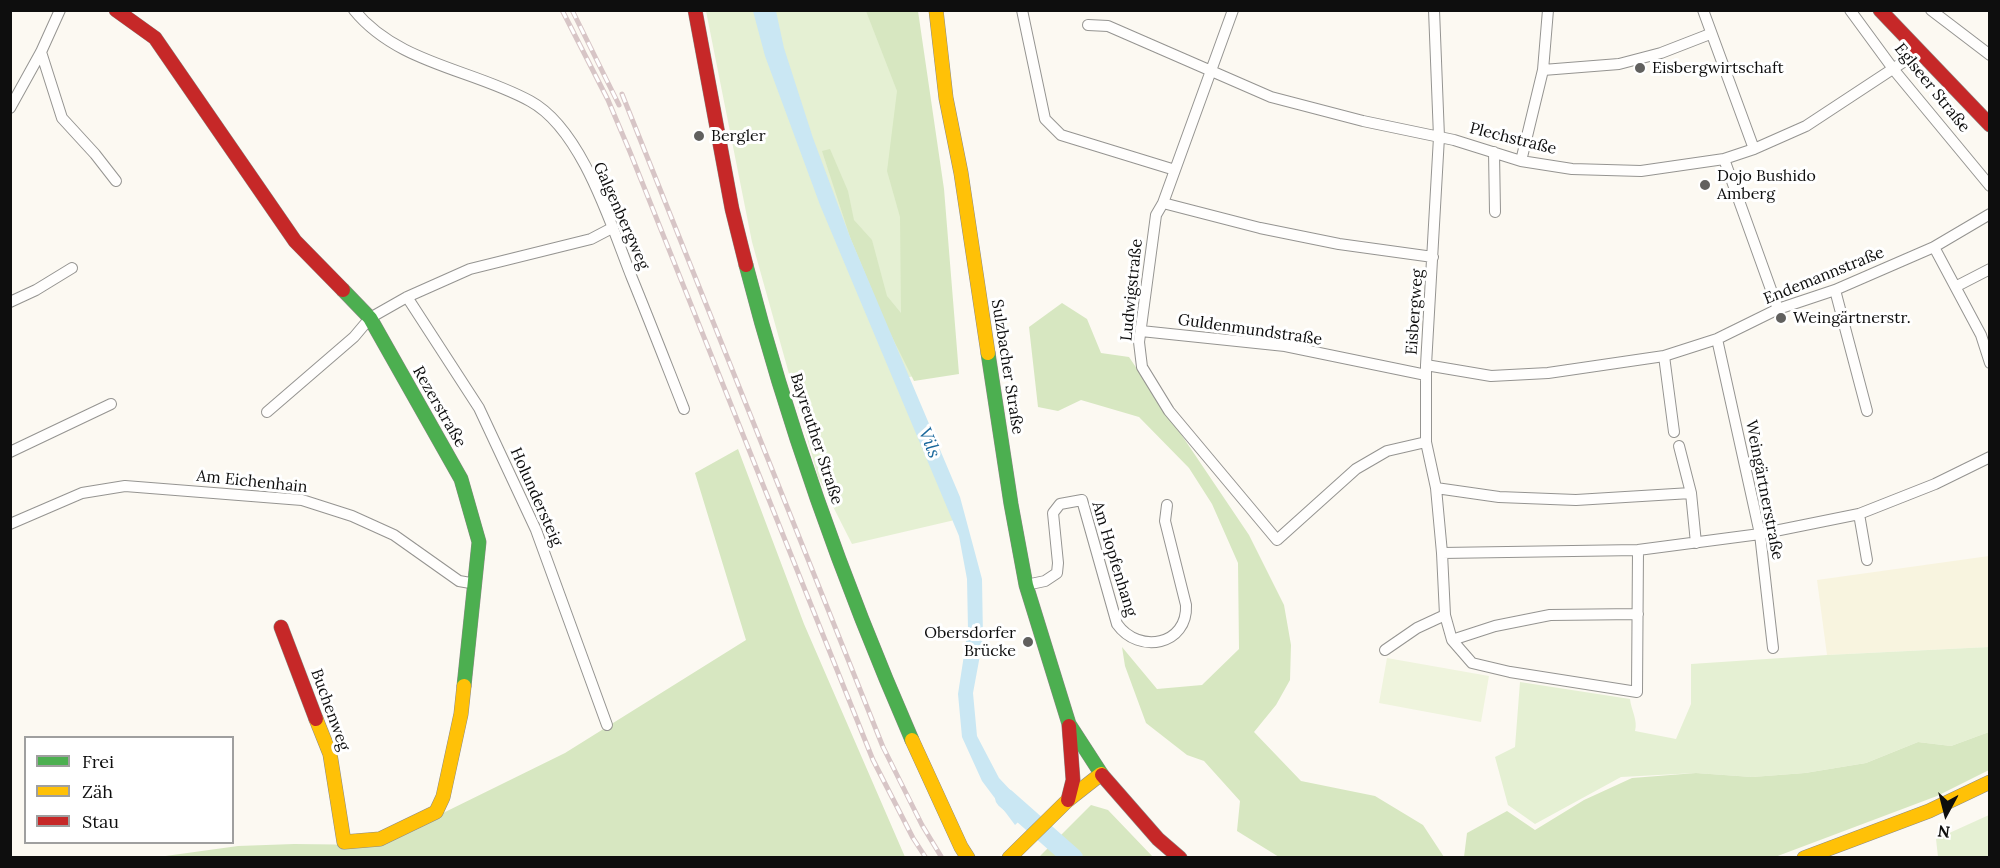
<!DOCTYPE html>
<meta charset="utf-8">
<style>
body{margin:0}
#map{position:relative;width:2000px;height:868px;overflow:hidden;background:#fcf9f2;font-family:Lora,serif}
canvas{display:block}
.frame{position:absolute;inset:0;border:12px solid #0e0e0e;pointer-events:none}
.legend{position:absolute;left:24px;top:736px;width:210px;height:108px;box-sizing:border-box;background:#fff;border:2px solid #9f9f9f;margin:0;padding:8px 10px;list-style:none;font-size:18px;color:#0e0e0e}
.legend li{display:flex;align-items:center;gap:12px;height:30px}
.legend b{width:30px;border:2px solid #9f9f9f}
.north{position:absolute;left:1916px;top:784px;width:60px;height:60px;-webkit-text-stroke:4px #fff;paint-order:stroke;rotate:187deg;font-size:16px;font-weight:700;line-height:24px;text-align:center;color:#0e0e0e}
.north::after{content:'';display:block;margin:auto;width:21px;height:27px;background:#0e0e0e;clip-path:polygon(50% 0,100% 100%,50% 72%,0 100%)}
</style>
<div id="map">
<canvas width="2000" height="868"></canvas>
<div class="frame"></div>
<ul class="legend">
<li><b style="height:8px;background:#4caf50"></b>Frei</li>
<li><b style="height:8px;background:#ffc107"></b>Zäh</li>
<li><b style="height:8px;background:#c62828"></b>Stau</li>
</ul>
<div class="north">N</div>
</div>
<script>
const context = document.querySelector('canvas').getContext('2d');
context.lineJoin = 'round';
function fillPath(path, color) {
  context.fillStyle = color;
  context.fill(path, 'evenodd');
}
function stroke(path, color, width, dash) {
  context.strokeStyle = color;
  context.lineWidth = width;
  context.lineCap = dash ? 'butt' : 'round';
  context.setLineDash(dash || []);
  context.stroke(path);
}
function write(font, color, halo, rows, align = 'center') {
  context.font = font + ' Lora,serif';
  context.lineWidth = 6;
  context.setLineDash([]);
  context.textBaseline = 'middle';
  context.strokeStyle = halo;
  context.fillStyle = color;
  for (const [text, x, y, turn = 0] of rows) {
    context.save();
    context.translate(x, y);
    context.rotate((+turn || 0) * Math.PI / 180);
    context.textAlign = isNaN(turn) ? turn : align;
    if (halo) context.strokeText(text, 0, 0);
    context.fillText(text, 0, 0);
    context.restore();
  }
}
const farmland = new Path2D(`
 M 1989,556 L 1989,647 L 1827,655 L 1817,580 Z`);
const green = new Path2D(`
 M 706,11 L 907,11 L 955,369 L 898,379 L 959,519 L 852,544 L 818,477 L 752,242 Z
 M 1989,647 L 1989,732 L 1951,746 L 1918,742 L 1866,763 L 1805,773 L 1752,777 L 1696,773 L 1621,777 L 1535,824 L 1508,805 L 1495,757 L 1515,747 L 1520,682 L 1630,699 C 1631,710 1638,720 1635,731 L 1676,739 L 1691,704 L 1691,664 L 1827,655 Z
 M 1989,815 L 1989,857 L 1938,857 L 1936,839 Z`);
const forest = new Path2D(`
 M 866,11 L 918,11 L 944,189 L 959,374 L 914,381 L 888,329 L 850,237 L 822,151 L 830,149 L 848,191 L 854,220 L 872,240 L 887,296 L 901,313 L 900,217 L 887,171 L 897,91 Z
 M 1062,303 L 1087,319 L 1101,353 L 1129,357 L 1249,535 L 1284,605 L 1291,645 L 1290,680 L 1276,705 L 1254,732 L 1301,781 L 1375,796 L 1423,825 L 1444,857 L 1279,857 L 1237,831 L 1240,801 L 1204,761 L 1187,755 L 1146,723 L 1125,666 L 1122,647 L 1157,689 L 1202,685 L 1239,649 L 1238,563 L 1212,504 L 1189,468 L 1139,417 L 1081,400 L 1058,411 L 1038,407 L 1029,327 Z
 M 738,449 L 804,624 L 905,857 L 151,858 L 238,846 L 294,844 L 378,845 L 565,753 L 746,640 L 695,473 Z
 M 1989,732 L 1989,770 L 1937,796 L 1775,857 L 1464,857 L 1467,833 L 1507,811 L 1535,830 L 1584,800 L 1632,778 L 1696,773 L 1752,777 L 1805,773 L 1866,763 L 1918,742 L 1951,746 Z
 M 1091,805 L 1108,810 L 1153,857 L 1039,857 Z`);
const pitch = new Path2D(`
 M 1387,658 L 1489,676 L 1481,722 L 1379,703 Z`);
const water = new Path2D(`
 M 753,11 L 776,11 L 784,48 L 813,138 L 850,237 L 960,497 L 982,579 L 983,639 L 973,693 L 977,736 L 999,778 L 1030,811 L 1015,825 L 982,781 L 962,737 L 958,694 L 968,629 L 967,579 L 959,536 L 820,205 L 765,56 Z`);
const river = new Path2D(`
 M 1005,798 L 1073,858`);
const street = new Path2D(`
 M 354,10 C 398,64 472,69 530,101 C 582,129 611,225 632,278 C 650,322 667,366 684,409
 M 1022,10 L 1045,119 L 1061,135 L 1175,170
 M 1233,10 L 1163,203 L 1156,215 L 1139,342 L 1142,367 L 1169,411 L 1277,540 L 1356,469 L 1387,451 L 1426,442
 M 1434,10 L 1439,137 L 1426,365 L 1426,442 L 1436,488 L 1442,553 L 1445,615 L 1452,640 L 1472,663 L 1510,672 L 1637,692 L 1638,550
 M 1703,10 L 1754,149
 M 1850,10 L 1894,70 L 1990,186
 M 1931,10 L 1990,55
 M 1088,25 L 1108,26 L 1271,97 L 1363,121 L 1454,140 L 1521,161 L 1572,169 L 1641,171 L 1724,159 L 1754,149 L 1806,126 L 1920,51
 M 41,52 L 62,118 L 95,154 L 116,181
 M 1543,70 L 1619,64 L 1661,53 L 1710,34
 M 10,108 L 41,52 L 60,10
 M 1494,152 L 1495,212
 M 1724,159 L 1778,309
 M 1521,161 L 1543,70 L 1548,10
 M 1163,203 L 1260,228 L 1339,244 L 1433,257
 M 1934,247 L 1981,335 L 1990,363
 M 1957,286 L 1990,269
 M 1835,290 L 1867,411
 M 407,297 L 479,408 L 536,530 L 607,725
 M 10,302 L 36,290 L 72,268
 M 1141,331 L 1285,346 L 1426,375
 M 1717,339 L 1760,534 L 1773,648
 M 1664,356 L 1674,432
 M 1426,365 L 1491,376 L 1548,373 L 1664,356 L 1717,339 L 1778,309 L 1835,290 L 1934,247 L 1990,214
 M 267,412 L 354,337 L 370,318 L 407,297 L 470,269 L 591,239 L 612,228
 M 1679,446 L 1691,493 L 1696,543
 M 10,452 L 111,404
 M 1436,488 L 1499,497 L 1576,500 L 1691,493
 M 1859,514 L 1867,560
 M 10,524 L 82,493 L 125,486 L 302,500 L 352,516 L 394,535 L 459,581 L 476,584
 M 1442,553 L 1638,550 L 1760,534 L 1859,514 L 1935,484 L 1990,457
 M 1026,585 L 1045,581 L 1057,573 L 1058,563 L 1053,513 L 1060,504 L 1082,500 L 1117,624 C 1139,655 1188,645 1186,605 L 1165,521 L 1167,505
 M 1452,640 L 1495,626 L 1550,615 L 1638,614
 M 1385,650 L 1417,628 L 1445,615`);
const fast = new Path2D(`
 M 746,265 C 788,428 845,586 912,740
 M 343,290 L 370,318 L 461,479 L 479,542 L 464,686
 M 988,353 L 1011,504 L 1026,585 L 1069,724 L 1102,775`);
const slow = new Path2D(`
 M 936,10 L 946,98 L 961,173 L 988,353
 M 316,719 L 330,754 L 344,842 L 380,839 L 436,812 L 443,797 L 461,714 L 464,686
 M 912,740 L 961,847 L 968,858
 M 1009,858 L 1068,800 L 1101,774
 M 1804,858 L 1929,811 L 1990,782`);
const jam = new Path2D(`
 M 116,10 L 155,38 L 295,241 L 343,290
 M 695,10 L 732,209 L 746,265
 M 1880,10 L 1990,125
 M 281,627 L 316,719
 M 1102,775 L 1158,839 L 1180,858
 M 1068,800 L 1073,780 L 1069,726`);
const rail = new Path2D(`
 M 562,10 L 608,100 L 630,152 L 873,760 L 913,838 L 926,858
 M 572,10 L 619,105
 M 622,94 L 883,747 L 922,825 L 942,858`);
const markers = [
 [1640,68,6,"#61605e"],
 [699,136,6,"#61605e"],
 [1705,185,6,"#61605e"],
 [1781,318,6,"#61605e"],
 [1028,642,6,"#61605e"]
];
const poiNames = [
 ["Eisbergwirtschaft",1652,68],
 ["Bergler",711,136],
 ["Dojo Bushido",1717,176],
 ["Amberg",1717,194],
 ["Weingärtnerstr.",1793,318],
 ["Obersdorfer",1016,633,"right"],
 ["Brücke",1016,651,"right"]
];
const streetNames = [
 ["Eglseer Straße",1932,88,51],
 ["Plechstraße",1513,139,14],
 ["Galgenbergweg",621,216,66],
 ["Endemannstraße",1824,276,-22],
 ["Ludwigstraße",1132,290,-84],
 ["Eisbergweg",1415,312,-86],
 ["Guldenmundstraße",1250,330,8],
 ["Sulzbacher Straße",1007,367,81],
 ["Rezerstraße",439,407,60],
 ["Bayreuther Straße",816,439,72],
 ["Am Eichenhain",252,482,6],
 ["Weingärtnerstraße",1764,490,79],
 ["Holundersteig",536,497,66],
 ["Am Hopfenhang",1114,559,73],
 ["Buchenweg",330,710,70]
];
const waterNames = [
 ["Vils",929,443,68]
];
fillPath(farmland, '#f8f4df');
fillPath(green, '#e5f0d3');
fillPath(forest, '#d7e7c1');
fillPath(pitch, '#eff4dd');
fillPath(water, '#cae7f3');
stroke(river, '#cae7f3', 20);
stroke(street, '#959491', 12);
stroke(fast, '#8c8a87', 15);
stroke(slow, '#8c8a87', 15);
stroke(jam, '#8c8a87', 15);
stroke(street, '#fffefd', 10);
stroke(fast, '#4caf50', 14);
stroke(slow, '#ffc107', 14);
stroke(jam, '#c62828', 14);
stroke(rail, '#d7c5c6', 5);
stroke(rail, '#fff', 3, [9]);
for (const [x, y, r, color] of markers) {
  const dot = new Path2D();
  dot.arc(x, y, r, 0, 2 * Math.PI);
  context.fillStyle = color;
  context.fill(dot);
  stroke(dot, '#fff', 2);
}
write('16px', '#0e0e0e', '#fff', poiNames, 'left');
write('16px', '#0e0e0e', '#fff', streetNames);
write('italic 18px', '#1a689c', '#fff', waterNames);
</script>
